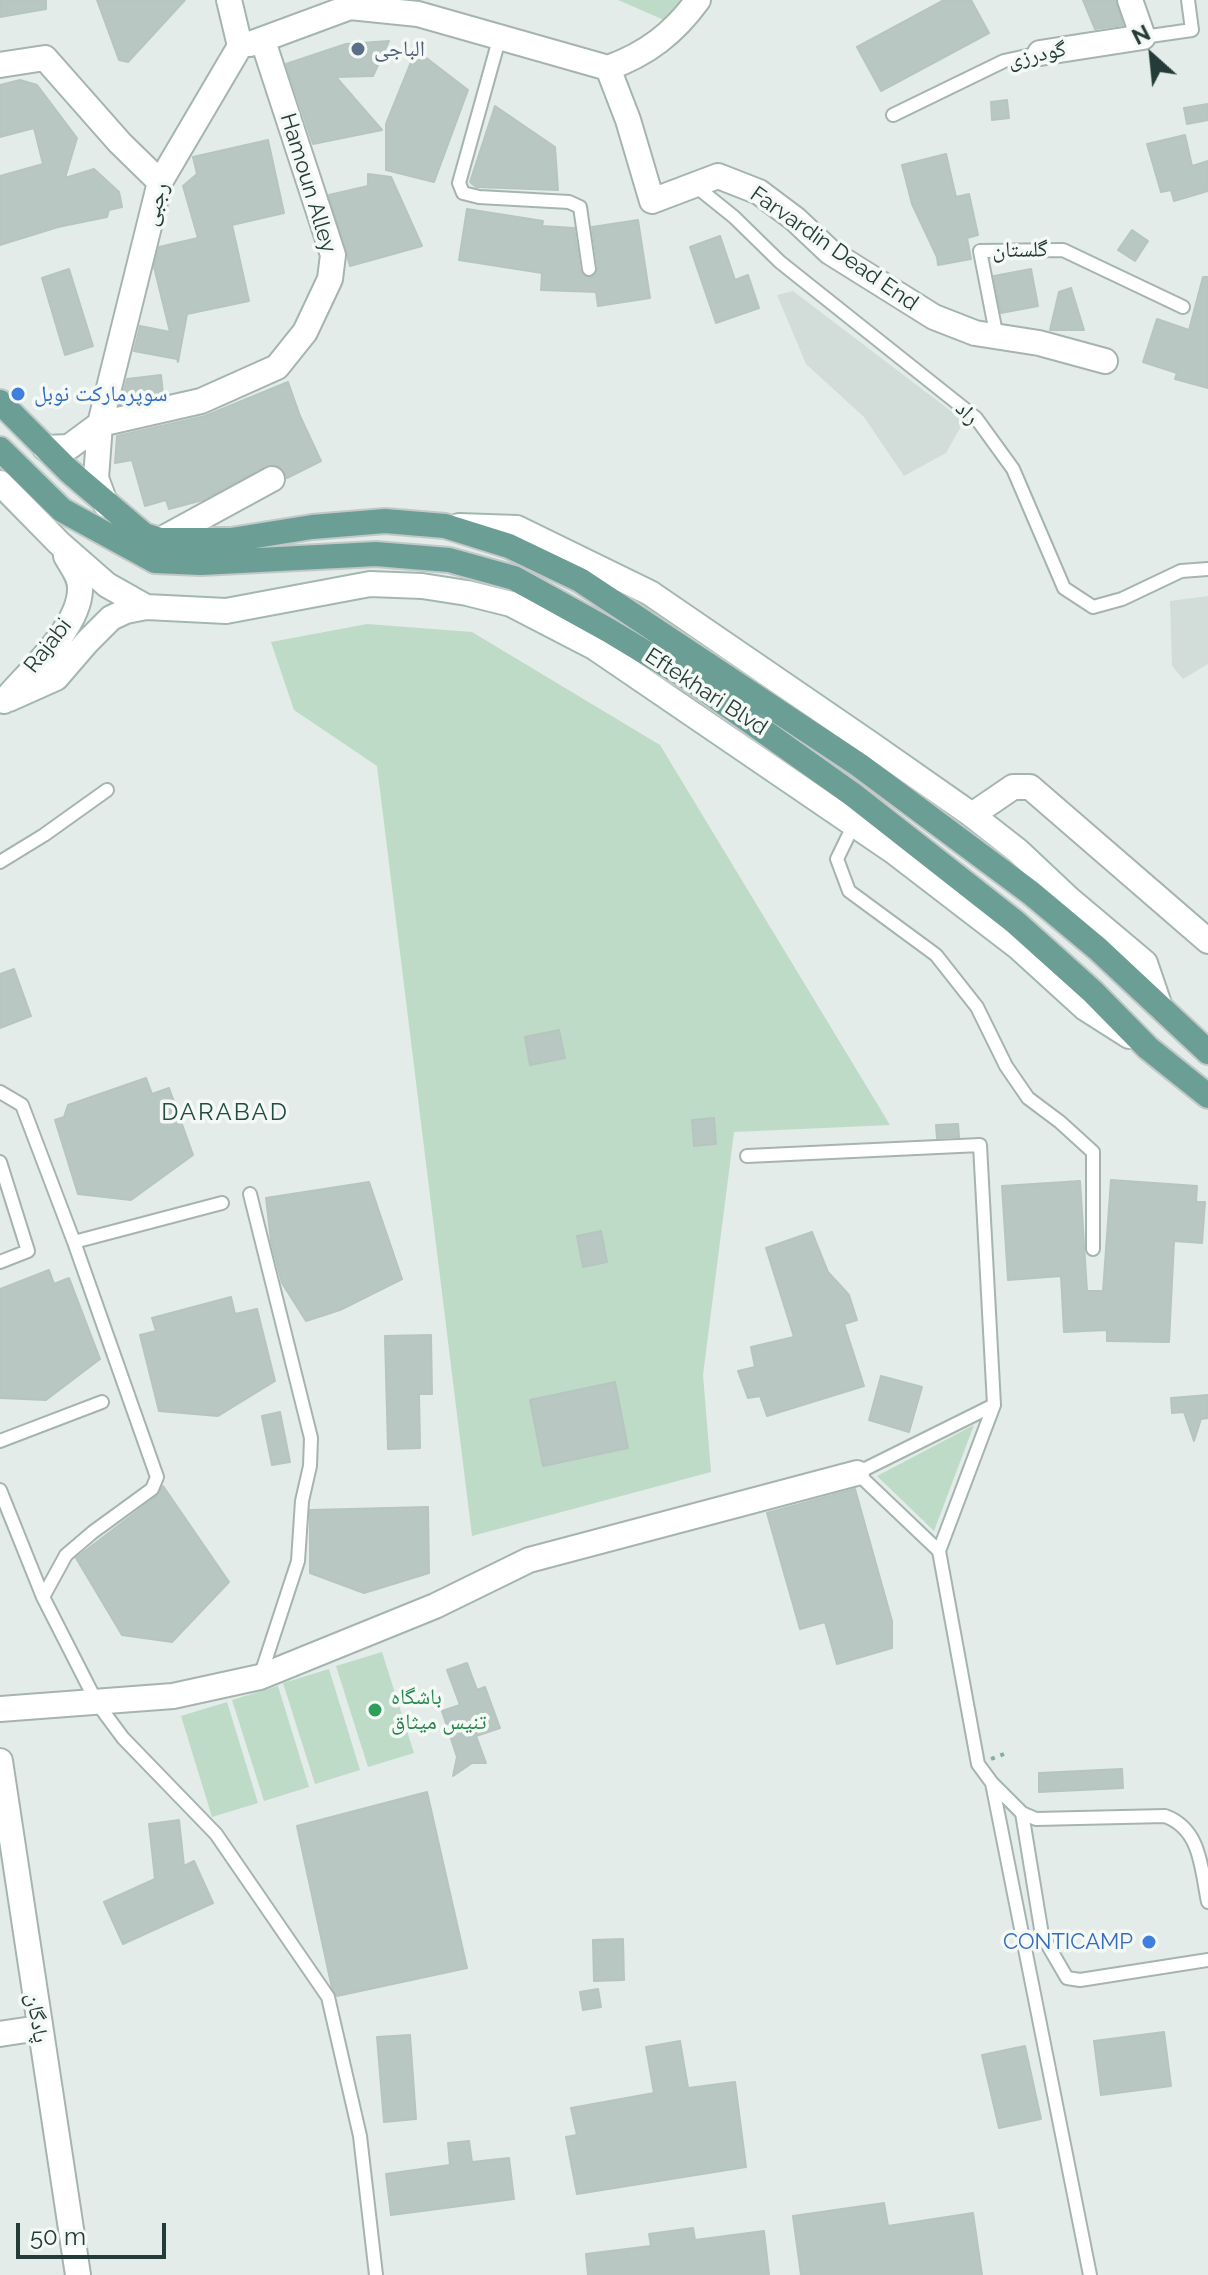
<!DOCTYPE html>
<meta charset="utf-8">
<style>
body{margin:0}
#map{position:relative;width:1208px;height:2275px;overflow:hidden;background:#e3ece9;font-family:Raleway,sans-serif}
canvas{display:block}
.north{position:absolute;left:1112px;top:16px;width:80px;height:80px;-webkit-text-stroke:6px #f4f9f6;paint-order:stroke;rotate:333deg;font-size:22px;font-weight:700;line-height:32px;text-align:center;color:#243c37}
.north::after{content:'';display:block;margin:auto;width:28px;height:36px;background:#243c37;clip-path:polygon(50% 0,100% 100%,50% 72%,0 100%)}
.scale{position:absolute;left:16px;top:2223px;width:150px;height:36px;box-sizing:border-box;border:4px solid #243c37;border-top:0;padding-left:10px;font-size:24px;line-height:28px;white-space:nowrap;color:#243c37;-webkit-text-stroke:6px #f4f9f6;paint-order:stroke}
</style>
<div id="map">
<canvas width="1208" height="2275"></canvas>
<div class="north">N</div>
<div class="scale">50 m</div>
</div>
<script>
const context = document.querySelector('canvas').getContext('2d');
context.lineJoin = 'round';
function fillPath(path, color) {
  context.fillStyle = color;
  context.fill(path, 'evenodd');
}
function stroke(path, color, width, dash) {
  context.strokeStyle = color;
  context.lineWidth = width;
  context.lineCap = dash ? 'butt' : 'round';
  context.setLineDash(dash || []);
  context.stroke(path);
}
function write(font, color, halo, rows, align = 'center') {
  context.font = font + ' Raleway,"Noto Naskh Arabic",sans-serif';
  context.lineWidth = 7;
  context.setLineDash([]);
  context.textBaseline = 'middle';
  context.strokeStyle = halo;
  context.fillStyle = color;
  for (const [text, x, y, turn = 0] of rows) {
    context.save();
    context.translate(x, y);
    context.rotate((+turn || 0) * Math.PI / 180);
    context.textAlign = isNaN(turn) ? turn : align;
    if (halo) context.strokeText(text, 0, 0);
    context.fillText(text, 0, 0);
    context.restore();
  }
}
const built = new Path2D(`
 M 793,291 L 964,421 L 946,453 L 904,476 L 864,417 L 806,364 L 777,295 Z
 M 1208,596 L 1208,664 L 1183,679 L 1172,666 L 1170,601 Z`);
const green = new Path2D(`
 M 618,0 L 682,0 L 664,20 Z
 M 367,624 L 472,632 L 660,745 L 890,1125 L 734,1132 L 703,1375 L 711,1472 L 472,1536 L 377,766 L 294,710 L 271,642 Z
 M 974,1425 L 934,1531 L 877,1476 Z
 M 382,1652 L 414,1753 L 368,1767 L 336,1666 Z
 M 329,1669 L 360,1770 L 315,1784 L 283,1683 Z
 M 278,1686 L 309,1787 L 264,1801 L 232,1700 Z
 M 227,1702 L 258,1803 L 212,1817 L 181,1716 Z`);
const building = new Path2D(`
 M 0,0 L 46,0 L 46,9 L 0,17 Z
 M 97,0 L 185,0 L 128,62 L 119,60 Z
 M 944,0 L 971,0 L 989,33 L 881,91 L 857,47 Z
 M 1083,0 L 1115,0 L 1123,25 L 1095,29 Z
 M 389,41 L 373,76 L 336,77 L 382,130 L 313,144 L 286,64 L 346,44 Z
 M 416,50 L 468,90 L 434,182 L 386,170 L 386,124 Z
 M 20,80 L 37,85 L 77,138 L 65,178 L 94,169 L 119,192 L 122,207 L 109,210 L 107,217 L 58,227 L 0,245 L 0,176 L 43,164 L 34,128 L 0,137 L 0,85 Z
 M 1007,100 L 1009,118 L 992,120 L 991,102 Z
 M 1208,104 L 1208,120 L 1187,124 L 1184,108 Z
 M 495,106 L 555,147 L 558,190 L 476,187 L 470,182 Z
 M 1185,135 L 1192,166 L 1208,161 L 1208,191 L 1174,201 L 1171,190 L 1161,192 L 1147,144 Z
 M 268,140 L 284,213 L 232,225 L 249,301 L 187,314 L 178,362 L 177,359 L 134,351 L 140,326 L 170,332 L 154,267 L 159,247 L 198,238 L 183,186 L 197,174 L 193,157 Z
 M 946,154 L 956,197 L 969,194 L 978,235 L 967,238 L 971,259 L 938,265 L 937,257 L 912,204 L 902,165 Z
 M 368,174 L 391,177 L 422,246 L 350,266 L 329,195 L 368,186 Z
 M 467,209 L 543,221 L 542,226 L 574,228 L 580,271 L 590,278 L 595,276 L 598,268 L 592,227 L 638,220 L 650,298 L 598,306 L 596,292 L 541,290 L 542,273 L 459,260 Z
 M 1132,230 L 1148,241 L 1135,261 L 1118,250 Z
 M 720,236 L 735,280 L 748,275 L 759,308 L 716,323 L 690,247 Z
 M 69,269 L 93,346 L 65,355 L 42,278 Z
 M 1031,269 L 1038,306 L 1001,313 L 994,276 Z
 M 1203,277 L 1208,277 L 1208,388 L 1175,379 L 1177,373 L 1143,362 L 1157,319 L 1189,330 Z
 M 1071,288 L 1084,330 L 1050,330 L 1059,292 Z
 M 161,375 L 163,394 L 120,404 L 127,379 Z
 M 288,382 L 300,416 L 321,461 L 287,478 L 279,466 L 266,466 L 203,500 L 169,509 L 166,500 L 145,506 L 132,460 L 115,463 L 117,436 L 205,416 Z
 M 14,969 L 31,1016 L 0,1028 L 0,974 Z
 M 559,1030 L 565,1058 L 530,1065 L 525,1037 Z
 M 146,1078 L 152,1094 L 169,1088 L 193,1155 L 131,1200 L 78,1194 L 55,1120 L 64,1117 L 68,1105 Z
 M 714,1118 L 716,1144 L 694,1146 L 692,1120 Z
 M 958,1124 L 959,1137 L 937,1138 L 936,1125 Z
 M 1111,1180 L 1197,1186 L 1196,1202 L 1205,1202 L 1202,1243 L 1174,1241 L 1169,1342 L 1107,1341 L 1107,1330 L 1064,1332 L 1061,1276 L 1008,1280 L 1002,1186 L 1080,1181 L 1087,1291 L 1103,1291 Z
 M 369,1182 L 402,1279 L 340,1310 L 306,1321 L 282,1283 L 271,1241 L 266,1198 Z
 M 601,1231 L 607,1262 L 583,1267 L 577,1236 Z
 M 812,1232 L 828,1272 L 849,1295 L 857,1320 L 844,1324 L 864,1386 L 767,1416 L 760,1396 L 748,1398 L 738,1371 L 755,1367 L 751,1347 L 794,1337 L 766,1248 Z
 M 49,1270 L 54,1284 L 69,1278 L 100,1359 L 46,1400 L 0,1398 L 0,1289 Z
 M 231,1297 L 235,1314 L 257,1309 L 275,1381 L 218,1416 L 159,1411 L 140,1335 L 156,1331 L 152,1318 Z
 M 431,1335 L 432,1394 L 419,1394 L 420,1448 L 388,1449 L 385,1336 Z
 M 881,1376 L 922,1387 L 909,1432 L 869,1420 Z
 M 615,1382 L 628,1448 L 543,1466 L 530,1400 Z
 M 1208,1395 L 1208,1418 L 1201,1419 L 1194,1441 L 1184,1412 L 1172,1413 L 1171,1398 Z
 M 280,1412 L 290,1462 L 272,1465 L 262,1416 Z
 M 163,1486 L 229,1582 L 172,1642 L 122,1635 L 76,1558 L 157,1496 Z
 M 855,1489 L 892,1621 L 892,1648 L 837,1664 L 825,1622 L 800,1629 L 767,1513 Z
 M 428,1507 L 429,1573 L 364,1593 L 310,1573 L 310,1510 Z
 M 467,1663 L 477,1690 L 485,1687 L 500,1728 L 476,1736 L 486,1763 L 472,1763 L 453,1776 L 457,1757 L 442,1711 L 460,1705 L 447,1670 Z
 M 1122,1769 L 1123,1788 L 1039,1792 L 1039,1773 Z
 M 427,1792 L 467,1968 L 337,1996 L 332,1988 L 297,1826 Z
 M 179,1820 L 184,1866 L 194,1861 L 213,1903 L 123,1944 L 104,1902 L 155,1879 L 149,1824 Z
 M 623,1939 L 624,1980 L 594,1981 L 593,1940 Z
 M 598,1989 L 601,2007 L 583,2010 L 580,1992 Z
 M 1164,2032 L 1171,2086 L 1101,2095 L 1094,2041 Z
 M 410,2035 L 416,2119 L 384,2122 L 377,2037 Z
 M 680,2041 L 688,2088 L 735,2082 L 746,2167 L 577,2194 L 566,2137 L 577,2135 L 571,2108 L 654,2093 L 646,2047 Z
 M 1025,2046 L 1041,2119 L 999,2128 L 982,2055 Z
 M 469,2141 L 472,2162 L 509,2158 L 514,2199 L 391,2215 L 386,2174 L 450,2165 L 448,2143 Z
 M 884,2203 L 888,2226 L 973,2213 L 982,2275 L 801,2275 L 793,2216 Z
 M 693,2228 L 695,2240 L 764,2231 L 769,2275 L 588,2275 L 586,2254 L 651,2246 L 649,2234 Z`);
const path = new Path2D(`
 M 991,1759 L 1004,1754`);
const lane = new Path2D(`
 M 500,36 L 459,183 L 463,193 L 479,197 L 569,202 L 580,207 L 589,269
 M 1143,37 L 1192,30 L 1188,0
 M 893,115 L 1004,61 L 1040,53
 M 693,184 L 734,217 L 780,262 L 976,418 L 1013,469 L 1064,588 L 1093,607 L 1122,599 L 1181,571 L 1208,569
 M 997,338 L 980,251 L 1063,250 L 1183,307
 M 854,824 L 837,859 L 849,891 L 936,955 L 977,1007 L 1006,1066 L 1028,1098 L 1060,1122 L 1093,1152 L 1093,1249
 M 0,862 L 44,835 L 107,790
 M 0,1092 L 22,1105 L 74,1242 L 157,1477 L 152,1489 L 93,1532 L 66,1555 L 43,1597
 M 747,1156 L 980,1145 L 994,1405 L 939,1551 L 978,1764 L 992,1783 L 1090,2275
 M 0,1162 L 28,1251 L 0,1262
 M 250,1194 L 311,1438 L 310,1466 L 302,1501 L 298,1561 L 260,1677
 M 74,1242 L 222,1203
 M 0,1441 L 102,1402
 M 0,1490 L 43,1597 L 97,1703 L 123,1738 L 216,1834 L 328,1997 L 360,2136 L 376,2275
 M 939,1551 L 857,1473 L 994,1405
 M 992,1783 L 1022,1813 L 1036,1819 L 1165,1816 C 1201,1829 1201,1868 1208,1902
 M 1022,1813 L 1042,1935 L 1067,1978 L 1080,1980 L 1208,1960`);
const street = new Path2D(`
 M 250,44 L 350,7 L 418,14 L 608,68 C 647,54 674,33 698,0
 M 1040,53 L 1143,37 L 1130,0
 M 0,65 L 45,58 L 120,143 L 160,182
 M 608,68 L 628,120 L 652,201 L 718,176 L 759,192 L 795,219 L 830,252 L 934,317 L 975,333 L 1039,343 L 1105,361
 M 45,448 L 69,447 L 100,424 L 201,401 L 277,367 L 305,332 L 330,279 L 333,255 L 263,41
 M 106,505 L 96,478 L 100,424 L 160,182 L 240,46 L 229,0
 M 160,540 L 272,479
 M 972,815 L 1013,787 L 1030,787 L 1208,941
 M 0,1709 L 173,1696 L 260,1677 L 435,1606 L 529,1560 L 857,1473
 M 0,1761 L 78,2275
 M 0,2034 L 39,2028`);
const secondary = new Path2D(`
 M 0,483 L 59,543 L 107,585 L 146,607 L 226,611 L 370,584 L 422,586 L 467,593 L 511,604 L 594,647 L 893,851 L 1018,947 L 1085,1008 L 1129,1036
 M 459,526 L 517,528 L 650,593 L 869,743 L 972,815 L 1018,851 L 1069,899 L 1145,963 L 1160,1007
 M 9,699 L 56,678 L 87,642 L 111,618 L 126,611 L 146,607
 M 4,701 C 28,673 79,628 80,590 C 81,577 72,567 66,556`);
const primary = new Path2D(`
 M 0,402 L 69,471 L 144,535 L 160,540 L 231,540 L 312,527 L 385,521 L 445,526 L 509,546 L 580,580 L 859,765 L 1031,893 L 1098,949 L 1208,1052
 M 0,449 L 62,510 L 155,561 L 201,563 L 376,554 L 449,560 L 514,578 L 608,630 L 693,681 L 852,794 L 1015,922 L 1093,992 L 1148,1048 L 1208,1096`);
const markers = [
 [358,49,8,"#5c6f8a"],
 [18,394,8,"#3f7fe0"],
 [375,1710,8,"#2e9e5b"],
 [1149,1942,8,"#3f7fe0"]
];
const serviceNames = [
 ["الباجی",374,49]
];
const streetNames = [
 ["گودرزی",1037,55,-12],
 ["Hamoun Alley",308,183,73],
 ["رجبی",156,204,-73],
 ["Farvardin Dead End",834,249,35],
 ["گلستان",1020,250,-1],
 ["راد",967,413,43],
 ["Rajabi",48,646,-52],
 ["Eftekhari Blvd",706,692,33],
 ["پادگان",37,2018,81]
];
const shopNames = [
 ["سوپرمارکت نوبل",34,394],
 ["CONTICAMP",1133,1942,"right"]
];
const leisureNames = [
 ["باشگاه",391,1697],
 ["تنيس ميثاق",391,1722]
];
const neighbourhoodNames = [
 ["DARABAD",225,1113]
];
fillPath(built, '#d2dcd8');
fillPath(green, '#bedbc7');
fillPath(building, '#b9c7c2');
stroke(building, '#b6c5c0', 2);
stroke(lane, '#a6b4b0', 16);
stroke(street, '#a6b4b0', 28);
stroke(secondary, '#a3b7b1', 28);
stroke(primary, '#c2c8c7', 28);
stroke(path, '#86ada3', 4, [4, 6]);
stroke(lane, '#fff', 12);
stroke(street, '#fff', 24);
stroke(secondary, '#fff', 24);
stroke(primary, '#6b9e94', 24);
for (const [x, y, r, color] of markers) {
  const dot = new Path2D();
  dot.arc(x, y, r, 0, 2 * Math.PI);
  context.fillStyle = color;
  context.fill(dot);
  stroke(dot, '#f4f9f6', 3);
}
write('22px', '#4e5e75', '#f4f9f6', serviceNames, 'left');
write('22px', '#243c37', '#f4f9f6', streetNames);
write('22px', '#366cbe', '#f4f9f6', shopNames, 'left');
write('22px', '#27864d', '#f4f9f6', leisureNames, 'left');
context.letterSpacing = '2px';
write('24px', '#224d44', '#f4f9f6', neighbourhoodNames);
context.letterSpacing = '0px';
</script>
